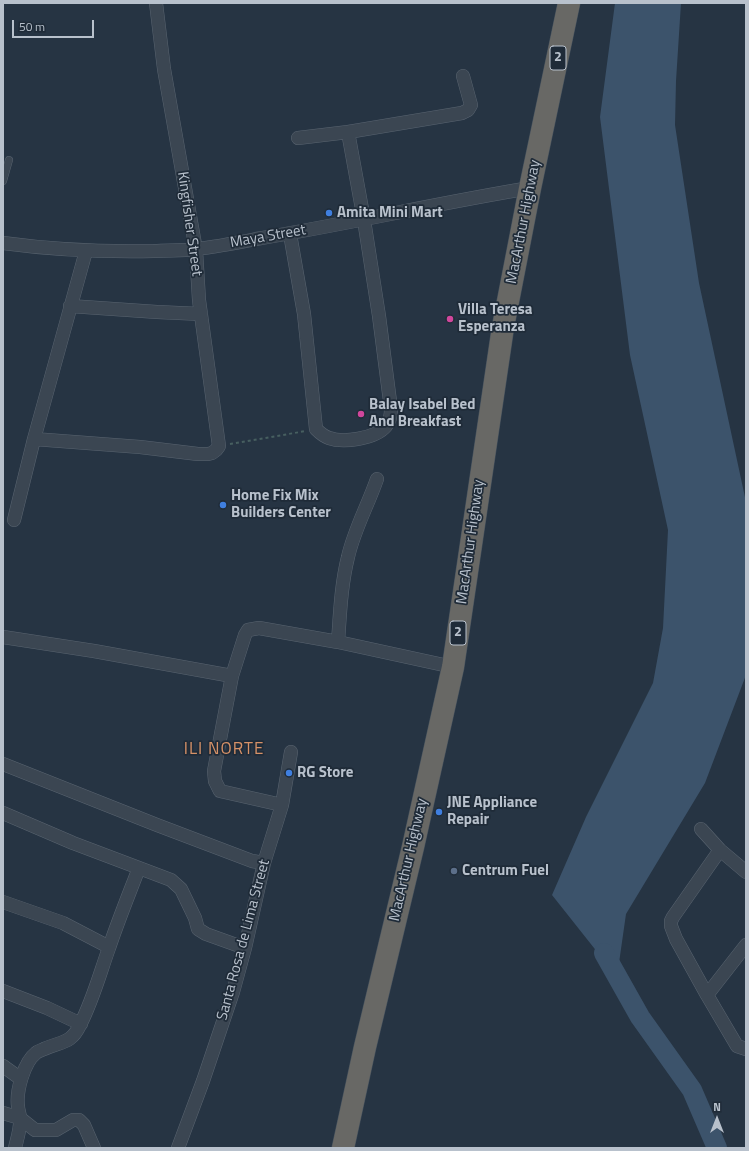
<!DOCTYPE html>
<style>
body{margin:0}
#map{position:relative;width:749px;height:1151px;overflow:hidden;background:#263443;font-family:"Titillium Web",sans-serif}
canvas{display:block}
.frame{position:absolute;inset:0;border:4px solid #b8c1cc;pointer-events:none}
.north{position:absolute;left:697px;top:1099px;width:40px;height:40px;-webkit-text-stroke:3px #1f2b38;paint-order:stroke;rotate:0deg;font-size:11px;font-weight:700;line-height:16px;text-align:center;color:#b8c1cc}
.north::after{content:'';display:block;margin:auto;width:14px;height:18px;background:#b8c1cc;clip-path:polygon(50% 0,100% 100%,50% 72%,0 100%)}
.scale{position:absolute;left:12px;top:20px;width:82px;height:18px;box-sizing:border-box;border:2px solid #b8c1cc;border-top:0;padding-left:5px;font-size:12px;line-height:14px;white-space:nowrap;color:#b8c1cc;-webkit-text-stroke:3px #1f2b38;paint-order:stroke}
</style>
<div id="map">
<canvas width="749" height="1151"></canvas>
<div class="frame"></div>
<div class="north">N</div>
<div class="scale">50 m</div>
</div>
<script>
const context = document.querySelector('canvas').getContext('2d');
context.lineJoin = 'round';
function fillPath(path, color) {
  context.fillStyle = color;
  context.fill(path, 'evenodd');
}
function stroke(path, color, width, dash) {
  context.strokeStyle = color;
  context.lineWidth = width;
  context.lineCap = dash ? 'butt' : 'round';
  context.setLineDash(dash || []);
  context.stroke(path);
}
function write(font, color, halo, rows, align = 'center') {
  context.font = font + ' "Titillium Web",sans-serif';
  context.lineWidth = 3.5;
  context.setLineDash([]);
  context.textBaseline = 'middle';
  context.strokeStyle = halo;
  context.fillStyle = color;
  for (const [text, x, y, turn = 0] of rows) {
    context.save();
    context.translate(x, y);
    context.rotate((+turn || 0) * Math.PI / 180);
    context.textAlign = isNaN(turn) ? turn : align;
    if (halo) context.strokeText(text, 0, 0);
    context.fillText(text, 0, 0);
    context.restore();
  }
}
const water = new Path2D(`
 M 615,3 L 681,3 L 676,81 L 675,125 L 699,283 L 746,502 L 746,675 L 705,783 L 626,914 L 617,977 L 552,895 L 586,817 L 653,683 L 663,628 L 668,530 L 630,355 L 600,117 Z`);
const river = new Path2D(`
 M 604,953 L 640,1017 L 692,1090 L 717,1148`);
const path = new Path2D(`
 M 230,444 L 306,431`);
const service = new Path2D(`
 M 3,181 L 9,160`);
const minor = new Path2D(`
 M 298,138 L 348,132 L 462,113 L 468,110 L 471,105 L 463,76
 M 290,234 L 304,314 L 316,429 C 320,433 323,436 329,438 C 343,443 375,439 386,426 C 390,421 391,415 391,409 L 379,316 L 364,220 L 348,132
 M 3,243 C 54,250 102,252 154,251 C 168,250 182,251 196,249 C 216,247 236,243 256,239 C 348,224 438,203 530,188
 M 70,306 L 157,312 L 201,314
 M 34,439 L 140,447 L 198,454 L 208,454 L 212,453 L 216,450 L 219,446 L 199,300 L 196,250 L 164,69 L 156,3
 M 14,520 L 34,439 L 86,251
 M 3,637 L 94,651 L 232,676
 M 338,642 C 340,614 341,585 348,557 C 354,530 368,505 377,479
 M 3,764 L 157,825 L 252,861 L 264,863
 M 282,805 L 220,791 L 215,781 L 214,771 L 232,676 L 245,635 L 248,630 L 259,628 L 338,642 L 453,667
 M 3,813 L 73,843 L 171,880 L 181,889 L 195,918 L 198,929 L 206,934 L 245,948
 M 701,829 L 720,850 L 746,872
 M 720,850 L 673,917 L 671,921 L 671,926 L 676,939 L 707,995 L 737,1046 L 746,1049
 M 3,902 L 63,923 L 109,947
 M 3,991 L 47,1008 L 81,1024
 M 707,995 L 746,945
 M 3,1066 L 21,1079
 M 3,1113 L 20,1118 L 35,1130 L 56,1130 L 73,1120 L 79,1120 L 84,1125 L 94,1148
 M 15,1148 C 17,1139 21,1128 20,1118 C 20,1114 18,1110 18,1106 C 16,1091 24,1062 36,1053 C 38,1051 42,1050 44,1049 C 62,1041 71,1044 80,1025 C 93,1000 100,973 109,948 C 118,921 129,894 139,868
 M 178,1148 L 203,1081 L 233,992 L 245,948 L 264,863 L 282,805 L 291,752`);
const trunk = new Path2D(`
 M 343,1148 L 365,1047 L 413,847 L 453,667 L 503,327 L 530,188 L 569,3`);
const markers = [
 [329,213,4,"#3f7fe0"],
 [450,319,4,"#d1479c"],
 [361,414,4,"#d1479c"],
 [223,505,4,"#3f7fe0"],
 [289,773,4,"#3f7fe0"],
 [439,812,4,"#3f7fe0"],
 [454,871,4,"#5c6f8a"]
];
const shields = [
 [558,58,16],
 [458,633,16]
];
const shieldNames = [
 ["2",558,58],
 ["2",458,633]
];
const poiNames = [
 ["Amita Mini Mart",337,213],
 ["Villa Teresa",458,310],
 ["Esperanza",458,327],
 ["Balay Isabel Bed",369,405],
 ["And Breakfast",369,422],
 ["Home Fix Mix",231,496],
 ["Builders Center",231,513],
 ["RG Store",297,773],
 ["JNE Appliance",447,803],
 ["Repair",447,820],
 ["Centrum Fuel",462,871]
];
const streetNames = [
 ["MacArthur Highway",524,222,-79],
 ["Kingfisher Street",189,224,82],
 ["Maya Street",268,237,-10],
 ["MacArthur Highway",471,542,-82],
 ["MacArthur Highway",409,860,-77],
 ["Santa Rosa de Lima Street",244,940,-75]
];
const quarterNames = [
 ["ILI NORTE",224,750]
];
fillPath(water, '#3c536b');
stroke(river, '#3c536b', 20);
stroke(service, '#596470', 8);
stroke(minor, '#596470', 14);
stroke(trunk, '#45515d', 23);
stroke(path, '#475f60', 2, [3, 3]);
stroke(service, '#3b4652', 7);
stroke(minor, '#3b4652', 13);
stroke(trunk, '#686865', 22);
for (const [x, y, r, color] of markers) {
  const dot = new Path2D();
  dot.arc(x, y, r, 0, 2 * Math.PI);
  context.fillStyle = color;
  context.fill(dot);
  stroke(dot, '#1f2b38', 1.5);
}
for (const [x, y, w] of shields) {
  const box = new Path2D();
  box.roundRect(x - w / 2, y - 12, w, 24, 3);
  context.fillStyle = '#1f2b38';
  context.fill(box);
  stroke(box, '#b8c1cc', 1);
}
write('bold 14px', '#b8c1cc', null, shieldNames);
write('bold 15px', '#b8c1cc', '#1f2b38', poiNames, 'left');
write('15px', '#b8c1cc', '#1f2b38', streetNames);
context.letterSpacing = '1px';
write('17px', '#d79268', '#1f2b38', quarterNames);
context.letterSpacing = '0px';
</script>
